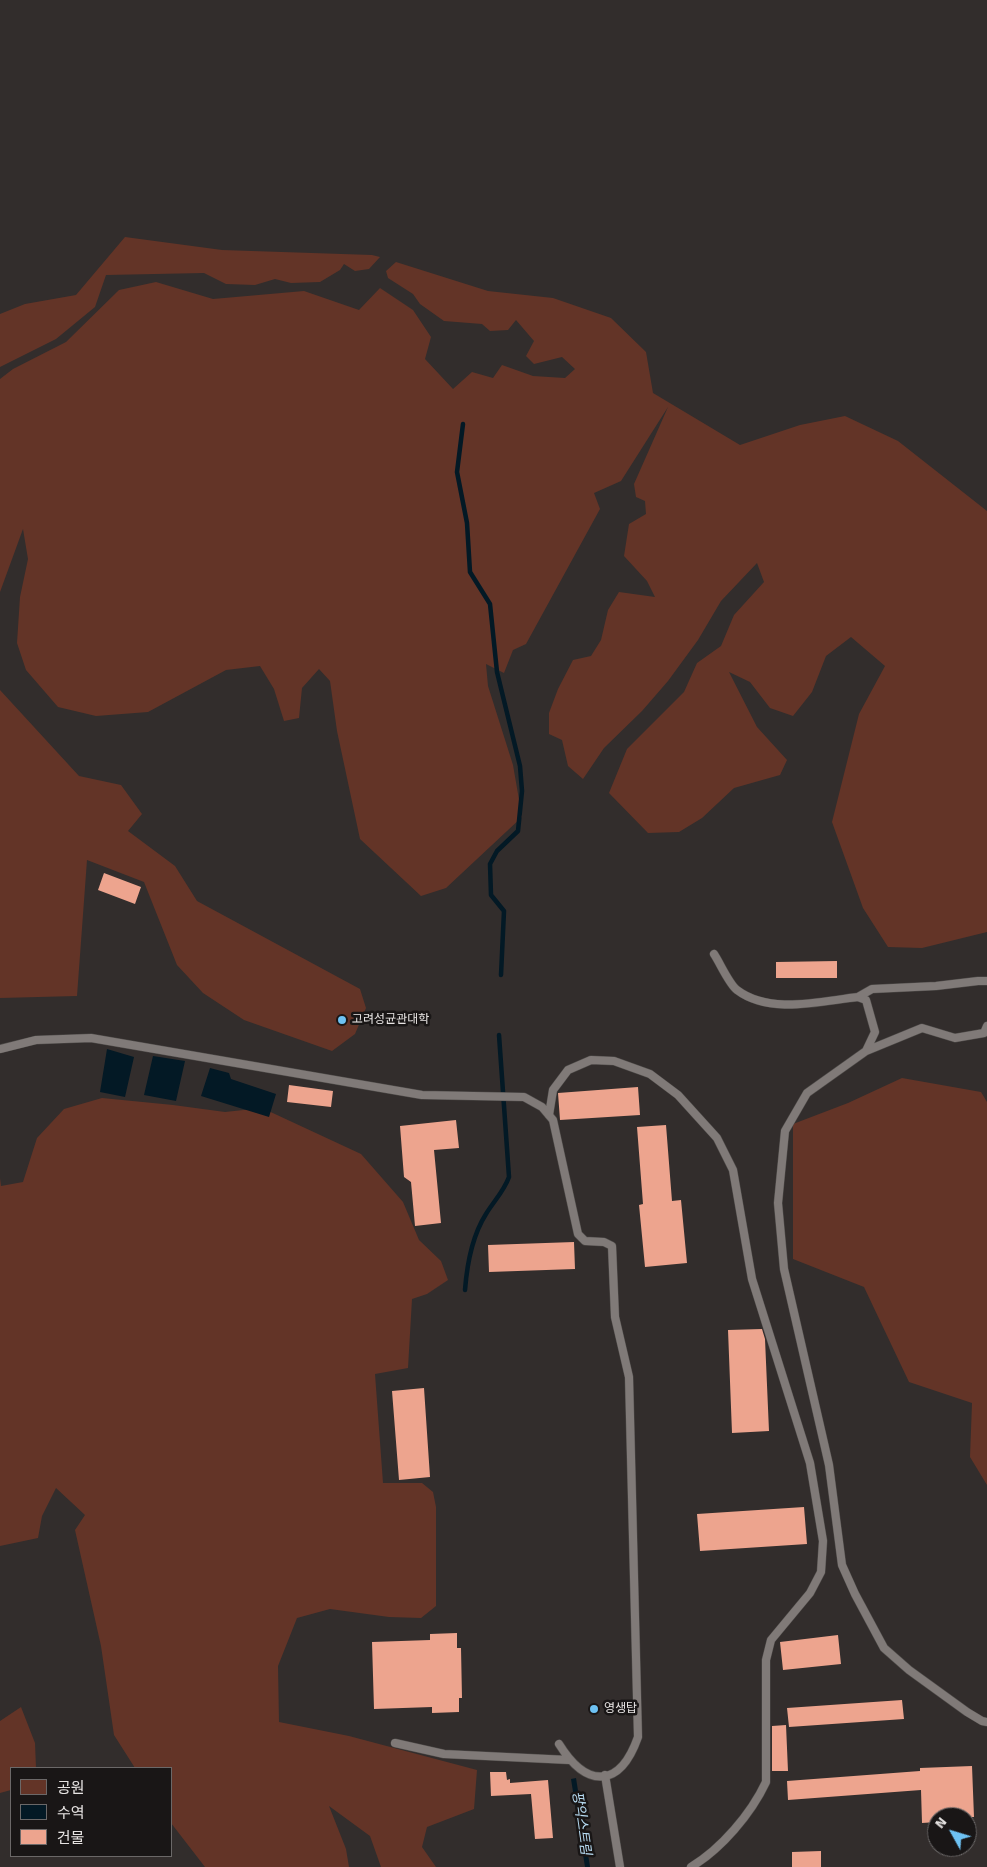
<!DOCTYPE html>
<meta charset="utf-8">
<style>
body{margin:0}
#map{position:relative;width:987px;height:1867px;overflow:hidden;background:#322d2c;font-family:Signika,"Noto Sans KR",sans-serif}
canvas{display:block}
.legend{position:absolute;left:10px;top:1767px;width:162px;height:90px;box-sizing:border-box;background:#191616;border:1px solid #6b6868;margin:0;padding:6px 9px;list-style:none;font-size:15px;color:#e7e4e3}
.legend li{display:flex;align-items:center;gap:10px;height:25px}
.legend b{width:25px;border:1px solid #6b6868}
.north{position:absolute;left:927px;top:1807px;width:50px;height:50px;box-sizing:border-box;background:#191616;border:1px solid #6b6868;border-radius:50%;rotate:309deg;font-size:14px;font-weight:700;line-height:20px;text-align:center;color:#e7e4e3}
.north::after{content:'';display:block;margin:auto;width:18px;height:22px;background:#6ec2f3;clip-path:polygon(50% 0,100% 100%,50% 72%,0 100%)}
</style>
<div id="map">
<canvas width="987" height="1867"></canvas>
<ul class="legend">
<li><b style="height:14px;background:#633427"></b>공원</li>
<li><b style="height:14px;background:#031925"></b>수역</li>
<li><b style="height:14px;background:#eda48e"></b>건물</li>
</ul>
<div class="north">N</div>
</div>
<script>
const context = document.querySelector('canvas').getContext('2d');
context.lineJoin = 'round';
function fillPath(path, color) {
  context.fillStyle = color;
  context.fill(path, 'evenodd');
}
function stroke(path, color, width, dash) {
  context.strokeStyle = color;
  context.lineWidth = width;
  context.lineCap = dash ? 'butt' : 'round';
  context.setLineDash(dash || []);
  context.stroke(path);
}
function write(font, color, halo, rows, align = 'center') {
  context.font = font + ' Signika,"Noto Sans KR",sans-serif';
  context.lineWidth = 5;
  context.setLineDash([]);
  context.textBaseline = 'middle';
  context.strokeStyle = halo;
  context.fillStyle = color;
  for (const [text, x, y, turn = 0] of rows) {
    context.save();
    context.translate(x, y);
    context.rotate((+turn || 0) * Math.PI / 180);
    context.textAlign = isNaN(turn) ? turn : align;
    if (halo) context.strokeText(text, 0, 0);
    context.fillText(text, 0, 0);
    context.restore();
  }
}
const green = new Path2D(`
 M 125,237 L 222,250 L 372,255 L 380,257 L 369,269 L 355,271 L 344,264 L 340,270 L 320,282 L 291,283 L 275,279 L 255,285 L 226,284 L 204,273 L 106,275 L 95,307 L 56,339 L 0,367 L 0,314 L 25,304 L 76,295 Z
 M 396,262 L 488,291 L 553,298 L 611,318 L 646,352 L 653,393 L 740,445 L 800,425 L 845,416 L 898,441 L 987,511 L 987,932 L 922,948 L 888,947 L 863,908 L 832,822 L 859,714 L 885,666 L 851,637 L 826,656 L 812,692 L 793,716 L 770,708 L 750,682 L 729,672 L 757,727 L 787,760 L 780,775 L 734,788 L 702,818 L 679,832 L 648,833 L 609,793 L 627,749 L 684,692 L 697,663 L 721,646 L 734,615 L 764,582 L 757,563 L 721,601 L 698,640 L 668,681 L 642,711 L 604,748 L 583,779 L 568,766 L 562,740 L 549,734 L 549,713 L 558,689 L 573,660 L 591,656 L 601,640 L 608,610 L 619,592 L 655,597 L 647,581 L 624,556 L 629,524 L 646,514 L 645,501 L 636,497 L 634,484 L 668,407 L 621,481 L 594,493 L 600,509 L 526,644 L 513,650 L 504,673 L 486,664 L 488,686 L 513,765 L 522,817 L 446,888 L 421,896 L 360,839 L 337,731 L 330,681 L 319,669 L 302,688 L 299,718 L 284,721 L 274,689 L 260,666 L 226,670 L 148,712 L 96,716 L 58,707 L 26,670 L 17,643 L 20,597 L 28,559 L 23,529 L 0,592 L 0,379 L 13,369 L 66,342 L 119,290 L 156,282 L 213,299 L 304,291 L 359,310 L 380,288 L 413,310 L 431,337 L 425,359 L 453,389 L 472,372 L 493,378 L 502,365 L 533,376 L 565,378 L 575,369 L 562,357 L 534,364 L 526,356 L 534,341 L 516,320 L 508,330 L 490,331 L 482,324 L 444,321 L 420,304 L 413,294 L 388,278 L 386,271 Z
 M 0,690 L 79,776 L 121,785 L 142,814 L 128,831 L 175,866 L 197,901 L 360,989 L 366,1008 L 355,1034 L 332,1051 L 244,1020 L 203,993 L 177,965 L 144,882 L 87,860 L 77,996 L 0,998 Z
 M 902,1078 L 981,1092 L 987,1102 L 987,1485 L 970,1457 L 972,1403 L 909,1382 L 864,1287 L 793,1259 L 793,1124 L 848,1103 Z
 M 102,1098 L 173,1105 L 225,1112 L 262,1108 L 361,1154 L 403,1202 L 419,1240 L 441,1261 L 448,1280 L 427,1294 L 412,1299 L 408,1368 L 375,1374 L 383,1483 L 422,1483 L 433,1492 L 436,1507 L 436,1606 L 421,1618 L 389,1617 L 330,1609 L 297,1618 L 278,1666 L 279,1722 L 349,1736 L 477,1770 L 474,1809 L 427,1827 L 422,1847 L 436,1867 L 381,1867 L 370,1836 L 329,1806 L 346,1849 L 349,1867 L 205,1867 L 171,1823 L 171,1768 L 135,1768 L 114,1735 L 101,1646 L 75,1530 L 85,1515 L 56,1488 L 42,1516 L 38,1538 L 0,1546 L 0,1178 L 1,1186 L 23,1182 L 37,1138 L 64,1109 Z
 M 21,1707 L 35,1743 L 36,1768 L 11,1768 L 11,1790 L 0,1793 L 0,1721 Z`);
const water = new Path2D(`
 M 107,1049 L 134,1057 L 125,1097 L 100,1092 Z
 M 153,1056 L 185,1061 L 176,1101 L 144,1095 Z
 M 210,1068 L 229,1073 L 231,1079 L 276,1094 L 269,1117 L 201,1096 Z
 M 576,1778 L 590,1867 L 585,1867 L 571,1779 Z`);
const stream = new Path2D(`
 M 463,424 L 457,472 L 467,523 L 470,572 L 490,604 L 497,672 L 520,766 L 522,791 L 518,831 L 497,851 L 490,864 L 491,895 L 504,911 L 501,975
 M 465,1290 C 467,1264 472,1236 486,1214 C 494,1201 504,1191 509,1177 L 499,1035`);
const building = new Path2D(`
 M 104,873 L 141,887 L 135,904 L 98,890 Z
 M 837,961 L 837,978 L 776,978 L 776,962 Z
 M 289,1085 L 333,1091 L 331,1107 L 287,1102 Z
 M 638,1087 L 640,1115 L 560,1120 L 558,1093 Z
 M 456,1120 L 459,1148 L 434,1150 L 441,1223 L 415,1226 L 411,1182 L 404,1177 L 400,1126 Z
 M 666,1125 L 672,1201 L 681,1200 L 687,1263 L 645,1267 L 639,1205 L 643,1204 L 637,1127 Z
 M 574,1242 L 575,1269 L 489,1272 L 488,1245 Z
 M 762,1329 L 765,1339 L 769,1431 L 732,1433 L 728,1330 Z
 M 424,1388 L 430,1477 L 399,1480 L 392,1391 Z
 M 804,1507 L 807,1544 L 700,1551 L 697,1514 Z
 M 457,1633 L 457,1648 L 461,1648 L 462,1698 L 459,1698 L 459,1712 L 432,1713 L 432,1707 L 374,1709 L 372,1642 L 430,1640 L 430,1634 Z
 M 838,1635 L 841,1664 L 783,1670 L 780,1642 Z
 M 902,1700 L 904,1719 L 789,1727 L 787,1708 Z
 M 786,1725 L 788,1771 L 772,1771 L 772,1726 Z
 M 972,1766 L 974,1817 L 937,1817 L 937,1822 L 922,1823 L 921,1790 L 788,1800 L 787,1781 L 920,1771 L 920,1768 Z
 M 490,1772 L 506,1772 L 507,1780 L 510,1779 L 510,1783 L 548,1780 L 553,1838 L 535,1839 L 531,1794 L 491,1796 Z
 M 821,1851 L 821,1867 L 792,1867 L 792,1852 Z`);
const service = new Path2D(`
 M 714,954 C 720,963 729,984 737,990 C 770,1015 821,1001 858,997 L 866,1000 L 875,1032 L 866,1051 L 807,1093 L 785,1131 L 778,1203 L 784,1269 L 829,1465 L 842,1565 L 855,1594 L 884,1648 L 909,1670 L 967,1712 L 982,1721 L 987,1722
 M 858,997 L 872,989 L 936,986 L 978,981 L 987,981
 M 0,1049 L 36,1040 L 91,1038 L 422,1095 L 524,1097 L 542,1107 L 553,1120 L 578,1234 L 585,1241 L 604,1242 L 612,1246 L 615,1317 L 629,1377 L 638,1737 C 620,1788 587,1789 559,1744
 M 866,1051 L 922,1028 L 955,1038 L 984,1033 L 987,1026
 M 549,1115 L 553,1090 L 568,1070 L 591,1060 L 614,1061 L 650,1074 L 678,1095 L 717,1138 L 733,1170 L 752,1279 L 810,1463 L 823,1541 L 821,1572 L 810,1593 L 771,1640 L 766,1660 L 766,1782 C 751,1814 721,1849 691,1867
 M 395,1743 L 444,1754 L 569,1760
 M 605,1775 L 620,1867`);
const markers = [
 [342,1020,5,"#6ec2f3"],
 [594,1709,5,"#6ec2f3"]
];
const poiNames = [
 ["고려성균관대학",352,1020],
 ["영생탑",604,1709]
];
const waterNames = [
 ["팡익스트림",581,1823,82]
];
fillPath(green, '#633427');
fillPath(water, '#031925');
stroke(stream, '#031925', 4.5);
fillPath(building, '#eda48e');
stroke(service, '#4f4c4a', 9);
stroke(service, '#807a78', 8);
for (const [x, y, r, color] of markers) {
  const dot = new Path2D();
  dot.arc(x, y, r, 0, 2 * Math.PI);
  context.fillStyle = color;
  context.fill(dot);
  stroke(dot, '#191616', 2);
}
write('12px', '#e7e4e3', '#191616', poiNames, 'left');
write('italic 14px', '#b7dbf2', '#191616', waterNames);
</script>
